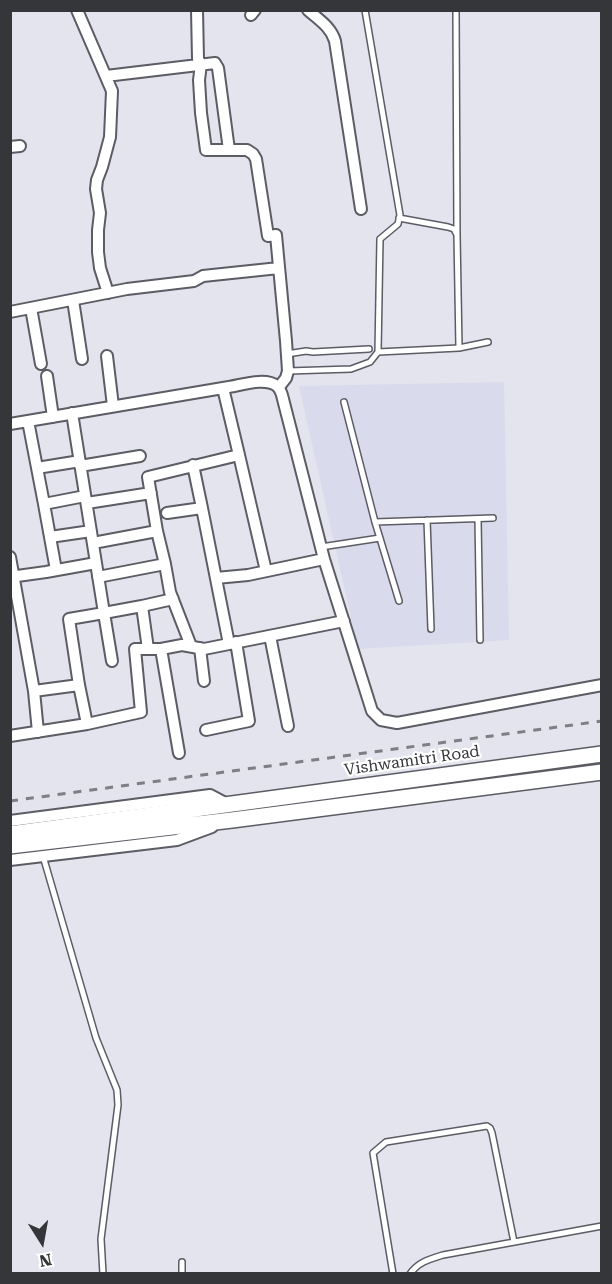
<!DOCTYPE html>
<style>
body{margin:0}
#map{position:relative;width:612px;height:1284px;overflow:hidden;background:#e3e4ed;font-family:"Roboto Serif",serif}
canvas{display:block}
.frame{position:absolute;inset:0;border:12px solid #353639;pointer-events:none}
.north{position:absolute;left:12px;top:1212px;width:60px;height:60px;-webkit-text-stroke:4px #fff;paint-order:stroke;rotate:169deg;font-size:16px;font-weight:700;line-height:24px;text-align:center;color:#353639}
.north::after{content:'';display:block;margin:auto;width:21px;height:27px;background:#353639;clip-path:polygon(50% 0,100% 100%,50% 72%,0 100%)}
</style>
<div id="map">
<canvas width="612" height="1284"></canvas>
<div class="frame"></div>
<div class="north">N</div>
</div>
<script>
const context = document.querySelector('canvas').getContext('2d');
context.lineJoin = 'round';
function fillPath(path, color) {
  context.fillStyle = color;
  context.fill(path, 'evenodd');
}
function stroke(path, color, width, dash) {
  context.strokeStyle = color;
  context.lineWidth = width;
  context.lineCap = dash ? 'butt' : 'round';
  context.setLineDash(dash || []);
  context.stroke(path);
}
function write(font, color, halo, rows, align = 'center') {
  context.font = font + ' "Roboto Serif",serif';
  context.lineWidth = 4.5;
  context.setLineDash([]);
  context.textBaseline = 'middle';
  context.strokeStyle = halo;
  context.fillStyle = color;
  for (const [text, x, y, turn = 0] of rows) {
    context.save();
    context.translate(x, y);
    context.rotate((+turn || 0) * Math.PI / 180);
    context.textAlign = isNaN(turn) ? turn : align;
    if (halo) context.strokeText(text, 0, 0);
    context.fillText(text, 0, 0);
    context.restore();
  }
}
const built = new Path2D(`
 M 504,382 L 509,640 L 358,649 L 299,386 Z`);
const service = new Path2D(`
 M 456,10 L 457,235
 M 399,218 L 448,227 L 454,229 L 457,235 L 459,348
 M 378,352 L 459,348 L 488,342
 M 287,354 L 306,351 L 313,352 L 369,349
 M 288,371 L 351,369 L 370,362 L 378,352 L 380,239 L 398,224 L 400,215 L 365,10
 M 344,402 L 375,522 L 399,601
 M 478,519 L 480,640
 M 427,520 L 431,629
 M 375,522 L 493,518
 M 321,547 L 380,538
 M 43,856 L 96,1038 L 117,1090 L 118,1105 L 101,1239 L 103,1274
 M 182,1262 L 182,1274
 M 393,1274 L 373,1153 L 386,1142 L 487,1126 L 490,1128 L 492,1133 L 514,1242
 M 410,1274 C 418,1262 430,1259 443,1255 L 602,1226`);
const minor = new Path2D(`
 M 77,10 L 112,91 L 110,137 L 102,167 L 97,180 L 96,189 L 100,213 L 98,230 L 98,252 L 100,268 L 108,293
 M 197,10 L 198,59 L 201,64 L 199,80 L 201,113 L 206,150 L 247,150 L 253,154 L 256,159 L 268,236 L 276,235 L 286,341 L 288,371 L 286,378 L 279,387
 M 308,10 C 319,20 331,27 335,41 L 361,209
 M 251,15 L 255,10
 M 106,76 L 215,63 L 218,68 L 229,150
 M 10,147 L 20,146
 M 73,300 L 82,359
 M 31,308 L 41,364
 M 10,312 L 127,289 L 194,281 L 203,276 L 279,268
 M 107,356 L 113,406
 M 47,376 L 53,417
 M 223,388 L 239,455
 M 72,413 L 104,613 L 142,606 L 148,649 L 161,649 L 182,645 L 204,649 L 344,621
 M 28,421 L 44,504 L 85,496
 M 10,424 L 229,387 C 242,385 265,377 277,386 C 280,389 282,394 283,399 L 324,559 L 372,711 L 381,720 L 397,723 L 602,685
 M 193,465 L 202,508
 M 80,466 L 140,456
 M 37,468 L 80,461
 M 87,503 L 151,493
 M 44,504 L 56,570
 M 167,513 L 202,508 L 229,644
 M 50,537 L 91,531
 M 93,543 L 157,531
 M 10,557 L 34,691 L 79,685
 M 10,577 L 46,572 L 96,563
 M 98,577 L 165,564
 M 216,578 L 248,575 L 324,559
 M 142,606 L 173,599
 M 270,636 L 288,726
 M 191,646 L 170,592 L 165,564 L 157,531 L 148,477 L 239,455 L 266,571
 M 200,648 L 204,681
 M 161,649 L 179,753
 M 34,691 L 38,732
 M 87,724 L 79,685 L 69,619 L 104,613 L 112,661
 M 206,730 L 249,721 L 236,642
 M 10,736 L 87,724 L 141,712 L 135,649 L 148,649
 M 10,821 L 210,795 L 227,804
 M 10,860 L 177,840 L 212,827`);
const secondary = new Path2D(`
 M 10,834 L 602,754
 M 10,846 L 232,820 L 602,772`);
const rail = new Path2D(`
 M 10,801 L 602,721`);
const streetNames = [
 ["Vishwamitri Road",412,761,-8]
];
fillPath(built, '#d9dbec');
stroke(service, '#5b5c64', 8);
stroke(minor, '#5b5c64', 14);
stroke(secondary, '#5b5c64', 18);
stroke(service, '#fff', 5);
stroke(minor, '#fff', 10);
stroke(secondary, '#fff', 15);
stroke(rail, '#7e7f84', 3, [8, 8]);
write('16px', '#353639', '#fff', streetNames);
</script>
